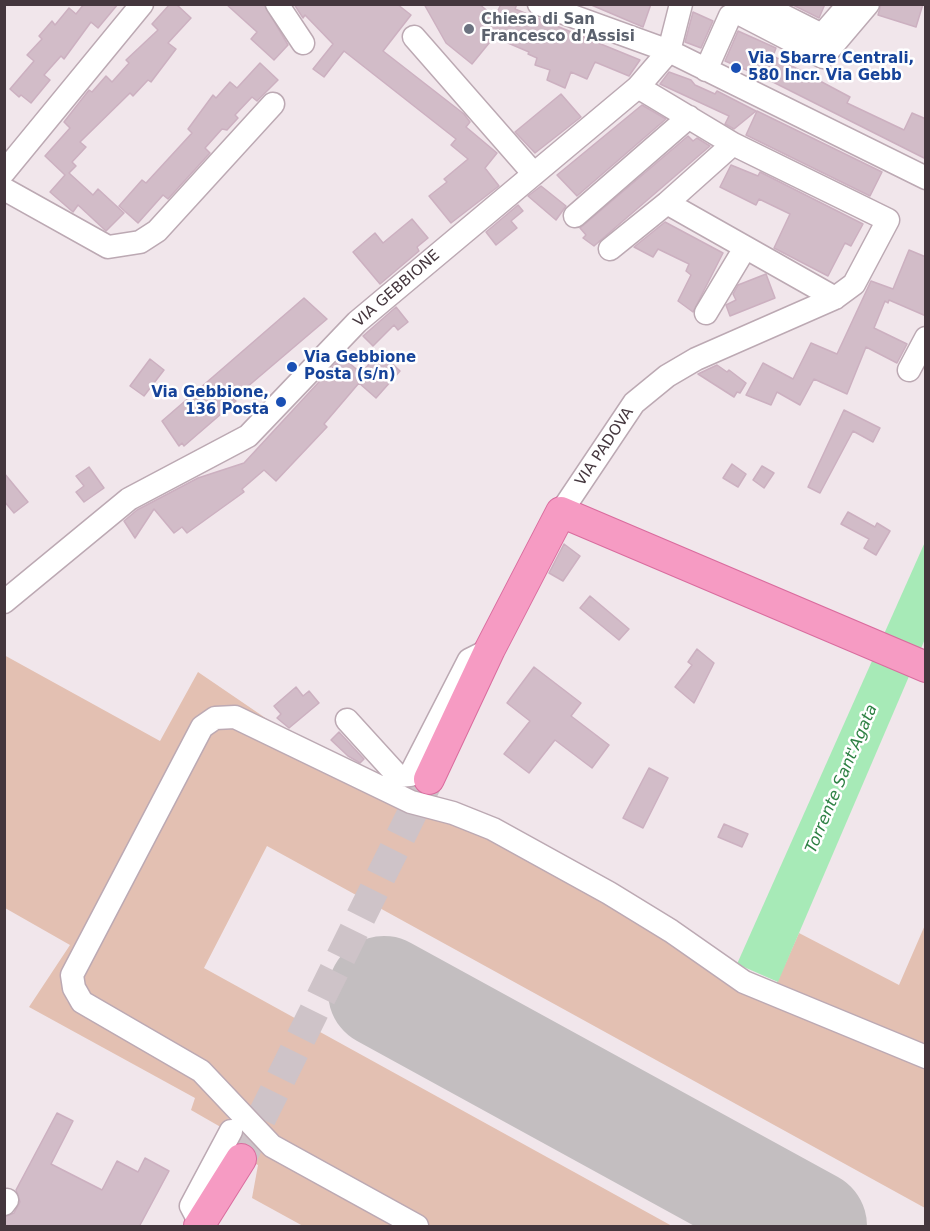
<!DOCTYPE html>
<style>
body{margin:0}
#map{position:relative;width:930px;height:1231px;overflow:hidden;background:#f1e6eb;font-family:"DejaVu Sans",sans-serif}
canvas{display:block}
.frame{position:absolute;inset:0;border:6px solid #44363d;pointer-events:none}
</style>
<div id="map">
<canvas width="930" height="1231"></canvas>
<div class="frame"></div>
</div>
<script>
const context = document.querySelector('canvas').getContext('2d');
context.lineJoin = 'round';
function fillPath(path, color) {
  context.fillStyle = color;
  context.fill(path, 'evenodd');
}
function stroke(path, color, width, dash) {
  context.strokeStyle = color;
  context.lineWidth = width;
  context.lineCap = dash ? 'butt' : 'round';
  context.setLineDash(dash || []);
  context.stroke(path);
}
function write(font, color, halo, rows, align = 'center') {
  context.font = font + ' "DejaVu Sans",sans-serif';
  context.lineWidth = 5;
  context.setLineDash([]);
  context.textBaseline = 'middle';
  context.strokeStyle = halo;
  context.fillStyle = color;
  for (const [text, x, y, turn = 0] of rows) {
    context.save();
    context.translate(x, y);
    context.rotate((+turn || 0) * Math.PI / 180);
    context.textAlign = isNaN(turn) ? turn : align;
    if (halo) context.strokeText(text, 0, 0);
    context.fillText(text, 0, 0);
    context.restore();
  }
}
const green = new Path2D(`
 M 4,655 L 160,741 L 198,672 L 286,732 L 214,713 L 63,985 L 67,1001 L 80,1013 L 193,1076 L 237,1128 L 266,1151 L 401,1226 L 303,1226 L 252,1198 L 258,1165 L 231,1151 L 238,1137 L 191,1110 L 195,1098 L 29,1007 L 70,945 L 5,908 Z
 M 234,729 L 404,810 L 488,834 L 925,1066 L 925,1208 L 267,846 L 204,968 L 672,1226 L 430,1226 L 276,1141 L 82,990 L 83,974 L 208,736 L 216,730 Z
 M 925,925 L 925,1048 L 775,987 L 799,933 L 899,985 Z`);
const water = new Path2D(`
 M 925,542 L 925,639 L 778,982 L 737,964 Z`);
const runway = new Path2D(`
 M 384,992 L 811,1226`);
const building = new Path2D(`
 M 84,4 L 118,4 L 98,28 L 91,22 L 64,59 L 61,56 L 44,75 L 50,80 L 31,103 L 21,95 L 19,97 L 10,89 L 34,61 L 27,55 L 42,39 L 39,36 L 52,21 L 55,25 L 69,8 L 76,14 Z
 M 170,4 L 176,4 L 191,18 L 168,43 L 176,49 L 151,82 L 148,80 L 133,96 L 130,93 L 80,142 L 86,147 L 72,162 L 76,166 L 69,173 L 93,195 L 98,189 L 124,213 L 106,231 L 78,205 L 73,212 L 50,192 L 65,175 L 45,156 L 70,128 L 64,122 L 89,90 L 92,92 L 106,76 L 112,82 L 129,63 L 126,60 L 158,30 L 152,24 Z
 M 226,4 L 264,4 L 288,45 L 274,60 L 251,39 L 257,32 Z
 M 294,4 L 397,4 L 411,15 L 383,51 L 464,114 L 470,122 L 466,127 L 497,153 L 485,168 L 499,186 L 451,223 L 429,196 L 447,182 L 444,179 L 468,159 L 451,145 L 456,139 L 344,51 L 324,77 L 313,69 L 333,44 L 305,15 L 303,18 Z
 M 424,4 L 479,4 L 495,17 L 501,4 L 517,4 L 515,9 L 640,60 L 629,76 L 595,62 L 587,79 L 571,72 L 565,88 L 547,80 L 550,70 L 535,65 L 537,58 L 528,54 L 529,52 L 494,37 L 472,64 L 446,43 Z
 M 589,4 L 651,4 L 643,27 Z
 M 791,4 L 825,4 L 819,18 Z
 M 881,4 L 923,4 L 916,27 L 878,15 Z
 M 693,12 L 713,21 L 701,48 L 685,42 Z
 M 738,31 L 776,48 L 773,56 L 850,97 L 847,103 L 904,130 L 912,113 L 926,119 L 926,159 L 763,77 L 725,61 Z
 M 260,63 L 278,80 L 257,101 L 252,97 L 235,115 L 238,118 L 227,130 L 222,129 L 205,148 L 210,153 L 168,199 L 163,195 L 138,223 L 119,206 L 142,180 L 146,183 L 192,133 L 188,129 L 213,95 L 216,98 L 230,82 L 237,88 Z
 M 669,72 L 691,80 L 695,85 L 715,94 L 717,91 L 756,111 L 734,129 L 725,124 L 729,116 L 660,84 Z
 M 561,94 L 581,117 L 535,153 L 515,132 Z
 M 642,105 L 666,119 L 577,196 L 557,175 Z
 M 757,111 L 882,172 L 870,196 L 746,135 Z
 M 688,136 L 693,141 L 697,138 L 710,146 L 594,246 L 583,238 L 586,235 L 580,228 Z
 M 731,165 L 758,176 L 760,172 L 863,224 L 851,246 L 845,243 L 828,276 L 774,248 L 790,214 L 759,199 L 756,205 L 720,187 Z
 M 541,186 L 566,206 L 556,220 L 528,196 Z
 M 518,205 L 523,211 L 511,221 L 517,228 L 496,245 L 486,232 Z
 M 412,219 L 428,238 L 417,247 L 419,251 L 380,284 L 353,252 L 375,233 L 383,243 Z
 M 665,222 L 723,253 L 693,312 L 678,301 L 691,275 L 686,271 L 689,264 L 658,249 L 653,257 L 634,247 Z
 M 909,250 L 926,257 L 926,316 L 889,300 L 888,303 L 885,301 L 874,328 L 907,344 L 897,363 L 866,347 L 847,394 L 814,379 L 800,405 L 777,392 L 771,405 L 746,395 L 763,363 L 793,379 L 811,343 L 837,354 L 871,281 L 893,289 Z
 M 766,274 L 775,298 L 730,316 L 726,305 L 736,300 L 733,294 L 738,285 Z
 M 304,298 L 327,319 L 233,399 L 236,401 L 184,446 L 182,443 L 179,446 L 162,421 Z
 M 396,307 L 408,322 L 398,330 L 394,325 L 373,346 L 363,336 Z
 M 380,352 L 400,371 L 376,398 L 359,383 L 324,424 L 327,427 L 276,481 L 264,470 L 242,489 L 244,492 L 187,533 L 182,527 L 174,533 L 154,509 L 135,538 L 124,521 L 137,510 L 198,478 L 244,463 L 342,357 L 361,373 Z
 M 150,359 L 164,370 L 144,396 L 130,386 Z
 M 717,365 L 727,372 L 729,370 L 746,383 L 740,393 L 737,392 L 734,397 L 698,374 Z
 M 844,410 L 880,428 L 873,442 L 853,431 L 820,493 L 808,487 Z
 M 732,464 L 746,474 L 738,487 L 723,478 Z
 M 762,466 L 774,473 L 764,488 L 753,480 Z
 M 89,467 L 104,488 L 84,502 L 76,492 L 84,486 L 76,476 Z
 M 4,473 L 28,502 L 14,513 L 4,501 Z
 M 848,512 L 875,527 L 877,523 L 890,531 L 876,555 L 864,548 L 869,539 L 841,524 Z
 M 564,544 L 580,556 L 563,581 L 549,573 Z
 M 590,596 L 629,629 L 619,640 L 580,608 Z
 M 697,649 L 714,663 L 694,703 L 675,687 L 692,665 L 688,662 Z
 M 534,667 L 581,703 L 571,716 L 609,745 L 592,768 L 555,740 L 529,773 L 504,754 L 530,721 L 507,703 Z
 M 296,687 L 303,696 L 309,691 L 319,703 L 289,728 L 277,718 L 281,714 L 274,706 Z
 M 339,732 L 364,759 L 360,763 L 348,756 L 331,740 Z
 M 649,768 L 668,778 L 643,828 L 623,818 Z
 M 724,824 L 748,834 L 742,847 L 718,837 Z
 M 57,1113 L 73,1121 L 51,1164 L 102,1190 L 117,1161 L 138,1172 L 145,1158 L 169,1171 L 139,1227 L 4,1227 L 4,1217 L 14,1213 L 20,1202 L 16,1190 Z`);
const majorTunnel = new Path2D(`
 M 241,1159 L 429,779`);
const minor = new Path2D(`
 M 277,4 L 303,43
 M 539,4 L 669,51 L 926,178
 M 740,14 L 823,57 L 868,4
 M 414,37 L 534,174
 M 706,70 L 730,16 L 766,7 L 822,35 L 849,4
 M 4,172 L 142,4
 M 4,189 L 108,247 L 140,242 L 157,231 L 273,104
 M 667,203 L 835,298
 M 575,216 L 689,117
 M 610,249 L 667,203 L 733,144
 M 706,313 L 745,248
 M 909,370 L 926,338
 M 561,512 L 634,403 L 667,376 L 696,359 L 835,298 L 854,284 L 888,220 L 733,144 L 638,87
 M 4,602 L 129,499 L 248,436 L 357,322 L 638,87 L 669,51 L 681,4
 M 347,720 L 398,776 L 410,775 L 469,660 L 483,653
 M 4,1204 L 7,1200
 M 201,1225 L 191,1206 L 231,1131
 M 417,1226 L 272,1146 L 201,1071 L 82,1002 L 74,988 L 72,975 L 202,727 L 215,718 L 235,717 L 411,802 L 453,813 L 493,829 L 609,893 L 671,931 L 744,982 L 926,1057`);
const major = new Path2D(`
 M 429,779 L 490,649 L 561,512 L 926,667
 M 199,1226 L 241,1159`);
const markers = [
 [469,29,6,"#6b7280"],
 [736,68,6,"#1a4fb4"],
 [292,367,6,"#1a4fb4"],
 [281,402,6,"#1a4fb4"]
];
const worshipNames = [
 ["Chiesa di San",481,20],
 ["Francesco d'Assisi",481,37]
];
const transitNames = [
 ["Via Sbarre Centrali,",748,59],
 ["580 Incr. Via Gebb",748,76],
 ["Via Gebbione",304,358],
 ["Posta (s/n)",304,375],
 ["Via Gebbione,",269,393,"right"],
 ["136 Posta",269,410,"right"]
];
const streetNames = [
 ["VIA GEBBIONE",397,289,-41],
 ["VIA PADOVA",605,447,-56]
];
const waterNames = [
 ["Torrente Sant'Agata",842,779,-67]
];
fillPath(green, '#e3c0b2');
fillPath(water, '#a7eab7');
stroke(runway, '#c3bec0', 112);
fillPath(building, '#d2bcc8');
stroke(building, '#ccb0c0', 1.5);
stroke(majorTunnel, '#cec3c8', 30, [30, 15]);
stroke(minor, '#bca9b3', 25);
stroke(major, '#d96c9e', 32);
stroke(minor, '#fff', 22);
stroke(major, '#f69bc3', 30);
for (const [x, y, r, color] of markers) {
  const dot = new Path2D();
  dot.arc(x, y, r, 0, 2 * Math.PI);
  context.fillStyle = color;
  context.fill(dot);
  stroke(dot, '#fff', 2);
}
write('bold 15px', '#5b616d', '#fff', worshipNames, 'left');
write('bold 15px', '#164399', '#fff', transitNames, 'left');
write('15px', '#44363d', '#fff', streetNames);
write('italic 16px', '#2e8144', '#fff', waterNames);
</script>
